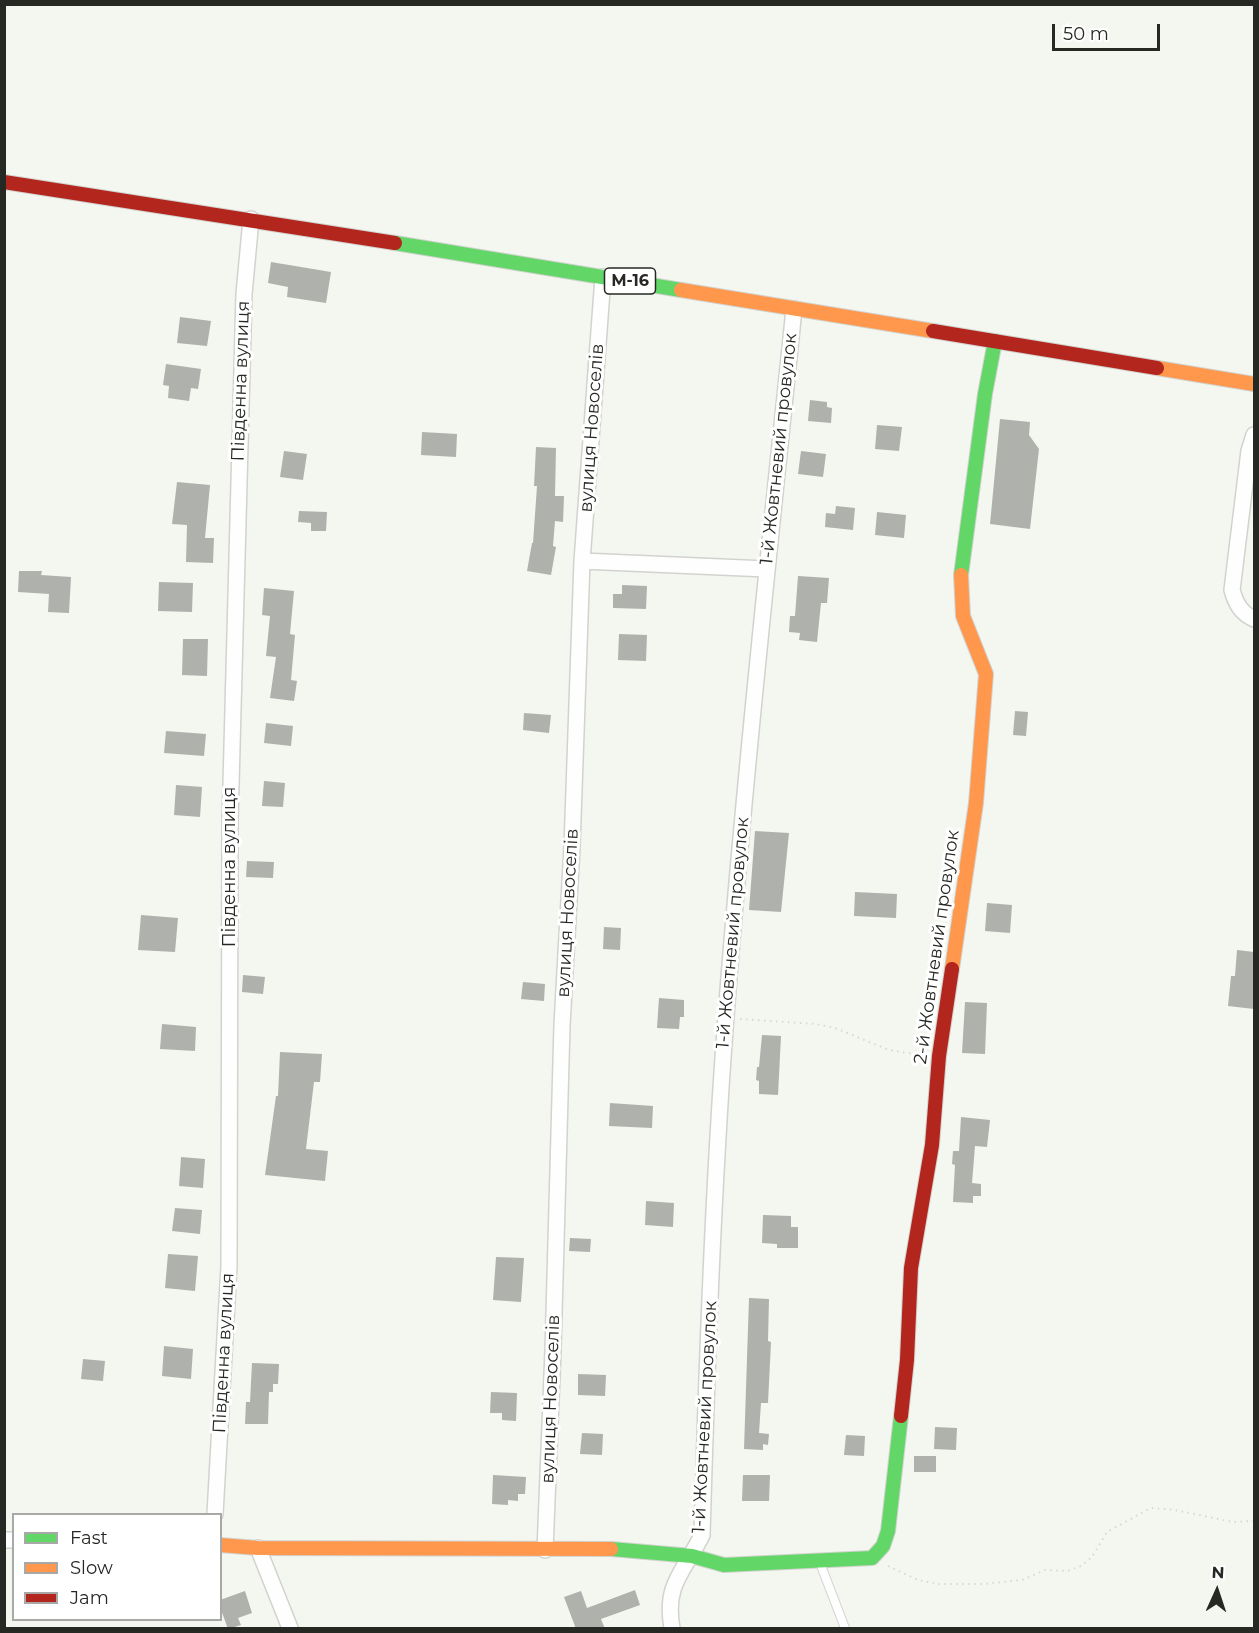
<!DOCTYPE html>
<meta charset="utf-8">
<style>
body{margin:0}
#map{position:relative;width:1259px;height:1633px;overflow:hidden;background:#f4f6f0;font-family:Montserrat,sans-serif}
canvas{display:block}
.frame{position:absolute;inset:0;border:6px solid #262824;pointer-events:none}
.legend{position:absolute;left:12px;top:1513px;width:210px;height:108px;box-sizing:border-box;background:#fff;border:2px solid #a8a9a7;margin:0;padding:8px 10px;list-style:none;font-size:18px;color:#262824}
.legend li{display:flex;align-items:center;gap:12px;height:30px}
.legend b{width:30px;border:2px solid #a8a9a7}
.north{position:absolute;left:1187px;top:1561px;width:60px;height:60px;-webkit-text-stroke:4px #fff;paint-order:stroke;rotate:3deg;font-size:16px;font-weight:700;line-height:24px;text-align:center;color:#262824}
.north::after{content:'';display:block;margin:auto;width:21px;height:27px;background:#262824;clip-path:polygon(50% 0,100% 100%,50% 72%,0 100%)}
.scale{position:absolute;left:1052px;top:24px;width:108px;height:27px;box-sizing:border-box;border:3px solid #262824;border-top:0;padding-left:8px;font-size:18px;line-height:21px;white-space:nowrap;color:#262824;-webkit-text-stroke:4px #fff;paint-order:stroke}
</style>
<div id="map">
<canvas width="1259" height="1633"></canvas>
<div class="frame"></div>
<ul class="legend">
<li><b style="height:8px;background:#63d668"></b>Fast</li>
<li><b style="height:8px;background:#ff974d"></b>Slow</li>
<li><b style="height:8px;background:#b3261e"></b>Jam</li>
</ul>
<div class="north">N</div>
<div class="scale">50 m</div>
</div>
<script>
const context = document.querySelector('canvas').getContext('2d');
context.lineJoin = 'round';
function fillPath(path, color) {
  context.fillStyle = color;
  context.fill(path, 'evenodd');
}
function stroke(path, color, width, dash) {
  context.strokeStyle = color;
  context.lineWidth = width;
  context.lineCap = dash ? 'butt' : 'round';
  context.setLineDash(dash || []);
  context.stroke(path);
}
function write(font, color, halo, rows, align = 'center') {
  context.font = font + ' Montserrat,sans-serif';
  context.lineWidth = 6;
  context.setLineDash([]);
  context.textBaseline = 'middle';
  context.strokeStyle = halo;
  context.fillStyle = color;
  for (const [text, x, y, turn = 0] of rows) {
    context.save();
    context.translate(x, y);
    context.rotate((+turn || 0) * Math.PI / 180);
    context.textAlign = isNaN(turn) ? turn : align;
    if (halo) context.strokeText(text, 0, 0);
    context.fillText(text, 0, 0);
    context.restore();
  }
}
const building = new Path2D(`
 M 271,262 L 331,272 L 326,303 L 287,297 L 288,287 L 268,283 Z
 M 180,317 L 211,321 L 207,346 L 177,343 Z
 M 166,364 L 201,369 L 198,389 L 191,388 L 189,401 L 168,398 L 169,386 L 163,385 Z
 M 810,400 L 827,402 L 827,407 L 832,408 L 831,423 L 808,421 Z
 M 1000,419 L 1030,422 L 1029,435 L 1039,449 L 1030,529 L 990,524 Z
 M 877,425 L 902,427 L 899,451 L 875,449 Z
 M 422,432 L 457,434 L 456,457 L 421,455 Z
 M 536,447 L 556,448 L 555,496 L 564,496 L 563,522 L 555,521 L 553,546 L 556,547 L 551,575 L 527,571 L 532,543 L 533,543 L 537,486 L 534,486 Z
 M 284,451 L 307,454 L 303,480 L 280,477 Z
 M 801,451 L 826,454 L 823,477 L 798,474 Z
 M 177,482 L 210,485 L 205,538 L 214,538 L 213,563 L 186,562 L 187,525 L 172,524 Z
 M 836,506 L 855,508 L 853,530 L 825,527 L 826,513 L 835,514 Z
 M 299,511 L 327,512 L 326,531 L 311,531 L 311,523 L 298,522 Z
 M 877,512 L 906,515 L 904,538 L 875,535 Z
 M 19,571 L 42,571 L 41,575 L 71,577 L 69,613 L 48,612 L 49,594 L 18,592 Z
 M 798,576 L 829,578 L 827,603 L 821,603 L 817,642 L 799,640 L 800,633 L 789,632 L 790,616 L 795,616 Z
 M 159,582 L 193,583 L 192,612 L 158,611 Z
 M 622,585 L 647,586 L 646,609 L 613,608 L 613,594 L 622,594 Z
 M 264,588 L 294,591 L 290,634 L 295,635 L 291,680 L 297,681 L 294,701 L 270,698 L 276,657 L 266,656 L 270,616 L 262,615 Z
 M 619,634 L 647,635 L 646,661 L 618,660 Z
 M 183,639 L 208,639 L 207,676 L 182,675 Z
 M 1015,711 L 1028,712 L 1026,736 L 1013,735 Z
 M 524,713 L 551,715 L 549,733 L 523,730 Z
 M 266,723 L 293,726 L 291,746 L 264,743 Z
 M 166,731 L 206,734 L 204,756 L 164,753 Z
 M 264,781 L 285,783 L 283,807 L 262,806 Z
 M 176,785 L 202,787 L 200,817 L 174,815 Z
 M 755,831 L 789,833 L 781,912 L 749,910 Z
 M 247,861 L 274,862 L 273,878 L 246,877 Z
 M 855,892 L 897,894 L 896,918 L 854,916 Z
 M 987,903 L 1012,905 L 1010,933 L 985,931 Z
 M 141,915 L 178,918 L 175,952 L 138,950 Z
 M 604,927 L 621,928 L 620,950 L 603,949 Z
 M 1237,950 L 1254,952 L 1254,1009 L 1228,1006 L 1231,976 L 1235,976 Z
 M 243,975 L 265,977 L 263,994 L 242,992 Z
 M 523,982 L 545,984 L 544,1001 L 521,999 Z
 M 659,998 L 684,1000 L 684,1017 L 680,1017 L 679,1029 L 657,1028 Z
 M 965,1002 L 987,1003 L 985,1054 L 962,1053 Z
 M 162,1024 L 196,1027 L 195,1051 L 160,1049 Z
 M 762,1035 L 781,1036 L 778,1095 L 759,1094 L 759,1081 L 756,1080 L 757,1067 L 759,1067 Z
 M 280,1052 L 322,1054 L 320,1082 L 314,1082 L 306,1149 L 328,1151 L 325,1181 L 265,1175 L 276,1096 L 278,1096 Z
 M 610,1103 L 653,1106 L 652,1128 L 609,1126 Z
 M 961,1117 L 990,1120 L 987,1147 L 975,1146 L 972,1183 L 981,1184 L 981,1196 L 973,1196 L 973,1203 L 953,1202 L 955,1165 L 952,1164 L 953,1151 L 959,1151 Z
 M 181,1157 L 205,1159 L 203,1188 L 179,1186 Z
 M 646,1201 L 674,1203 L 673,1227 L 645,1225 Z
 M 175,1208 L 202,1210 L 200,1234 L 172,1231 Z
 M 763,1215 L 791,1216 L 791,1227 L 798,1227 L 798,1248 L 777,1248 L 777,1244 L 762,1243 Z
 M 570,1238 L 591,1239 L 590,1252 L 569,1251 Z
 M 168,1254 L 198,1256 L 195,1291 L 165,1288 Z
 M 496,1257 L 524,1258 L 521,1302 L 493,1300 Z
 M 749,1298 L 769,1299 L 768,1341 L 771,1342 L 768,1403 L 761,1403 L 759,1433 L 769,1434 L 768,1445 L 763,1444 L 763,1450 L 744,1449 Z
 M 164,1346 L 193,1349 L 191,1379 L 162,1376 Z
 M 83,1359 L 105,1361 L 103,1381 L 81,1379 Z
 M 252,1363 L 279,1364 L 278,1384 L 273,1384 L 273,1392 L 269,1392 L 268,1424 L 245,1424 L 246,1402 L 250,1402 Z
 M 578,1374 L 606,1375 L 605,1396 L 578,1395 Z
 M 491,1392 L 517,1393 L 516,1421 L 502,1420 L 502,1413 L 490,1413 Z
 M 935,1427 L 957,1428 L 956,1450 L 934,1449 Z
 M 582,1433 L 603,1434 L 602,1455 L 580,1454 Z
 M 846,1435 L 865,1436 L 864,1456 L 844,1455 Z
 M 914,1456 L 936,1456 L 936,1472 L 914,1472 Z
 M 493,1475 L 526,1477 L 525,1494 L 518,1494 L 518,1501 L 508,1500 L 508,1505 L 492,1504 Z
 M 743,1475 L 770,1475 L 769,1501 L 742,1501 Z
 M 635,1590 L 640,1605 L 601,1619 L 605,1629 L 576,1629 L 564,1597 L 581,1591 L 587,1608 Z
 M 245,1591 L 252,1613 L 238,1618 L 241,1625 L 228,1629 L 220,1607 L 220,1600 Z`);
const path = new Path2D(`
 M 740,1019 L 816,1024 L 835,1028 L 889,1050 L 921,1055
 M 888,1566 L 918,1580 L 939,1584 L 983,1584 L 1022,1580 L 1045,1570 L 1067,1571 L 1081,1566 L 1092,1557 L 1107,1532 L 1151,1508 L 1175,1510 L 1233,1522 L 1254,1521`);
const lane = new Path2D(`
 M 820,1563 L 845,1628`);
const street = new Path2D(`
 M 1254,435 L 1249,451 L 1232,590 C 1236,604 1241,613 1254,619
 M 582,561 L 767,569
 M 215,1514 L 229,1266 L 230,822 L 244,294 L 251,219
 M 4,1540 L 14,1540
 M 258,1548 L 290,1628
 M 545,1550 L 553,1350 L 562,1025 L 572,847 L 582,561 L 603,277
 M 672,1628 C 664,1584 684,1572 702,1535 C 707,1362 713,1189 726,1016 C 744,780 770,544 794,309`);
const fast = new Path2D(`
 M 395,243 L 681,290
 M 961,575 L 985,394 L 995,341
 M 611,1549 L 692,1556 L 724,1565 L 872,1558 L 883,1546 L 888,1531 L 901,1416`);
const slow = new Path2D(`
 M 681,290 L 933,331
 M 1157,368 L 1254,384
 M 952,969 L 976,803 L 986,674 L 963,616 L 961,575
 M 220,1545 L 258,1548 L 611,1549`);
const jam = new Path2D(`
 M 4,182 L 395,243
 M 933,331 L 1157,368
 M 901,1416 L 907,1360 L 911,1268 L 932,1145 L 939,1056 L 952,969`);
const shields = [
 [630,281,51]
];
const shieldNames = [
 ["М-16",630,281]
];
const streetNames = [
 ["Південна вулиця",241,381,-88],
 ["вулиця Новоселів",592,428,-86],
 ["1-й Жовтневий провулок",779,449,-84],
 ["Південна вулиця",230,867,-90],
 ["вулиця Новоселів",568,913,-87],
 ["1-й Жовтневий провулок",733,933,-85],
 ["2-й Жовтневий провулок",937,947,-82],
 ["Південна вулиця",224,1353,-87],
 ["вулиця Новоселів",551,1399,-88],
 ["1-й Жовтневий провулок",705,1417,-87]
];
fillPath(building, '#afb1ad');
stroke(lane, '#d2d3cf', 10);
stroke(street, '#d2d3cf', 18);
stroke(fast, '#d2d3cf', 16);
stroke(slow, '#d2d3cf', 16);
stroke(jam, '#d2d3cf', 16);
stroke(path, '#d8d8d6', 2, [1.5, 4.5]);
stroke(lane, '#fdfefd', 8);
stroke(street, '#fdfefd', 15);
stroke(fast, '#63d668', 14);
stroke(slow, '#ff974d', 14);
stroke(jam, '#b3261e', 14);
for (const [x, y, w] of shields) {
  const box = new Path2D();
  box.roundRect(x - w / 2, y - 13, w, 26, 4.5);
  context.fillStyle = '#fff';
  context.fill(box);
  stroke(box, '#262824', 1.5);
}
write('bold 16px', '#262824', null, shieldNames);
write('18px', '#262824', '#fff', streetNames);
</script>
